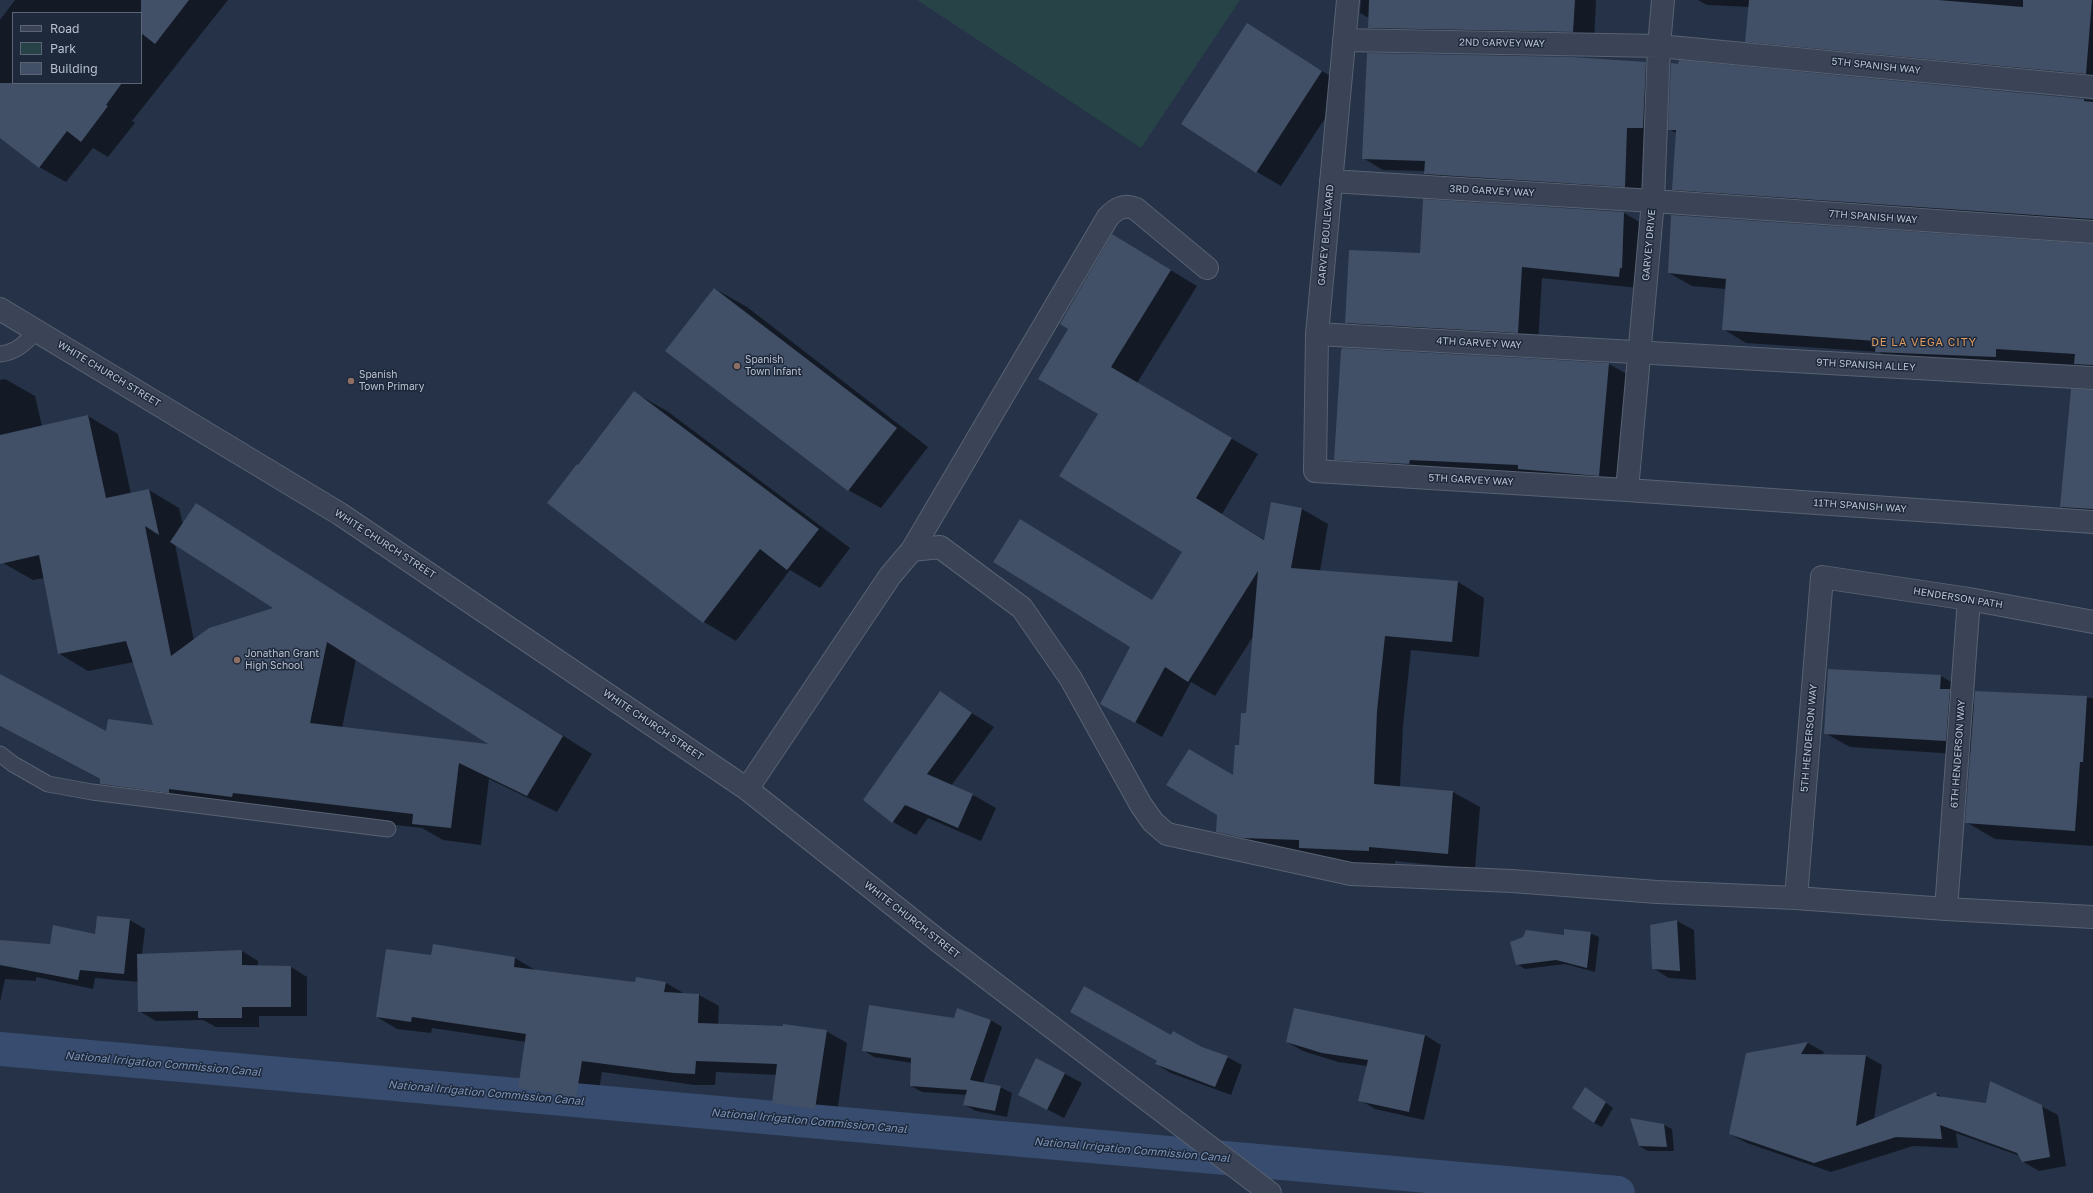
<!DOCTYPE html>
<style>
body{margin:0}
#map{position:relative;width:2093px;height:1193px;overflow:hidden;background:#253247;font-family:"Golos Text",sans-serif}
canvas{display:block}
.legend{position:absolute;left:12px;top:12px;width:130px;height:72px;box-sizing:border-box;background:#1e293b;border:1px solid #5c6576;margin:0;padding:5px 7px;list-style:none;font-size:12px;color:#b8c0cf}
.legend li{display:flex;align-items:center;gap:8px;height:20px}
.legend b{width:20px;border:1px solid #5c6576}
</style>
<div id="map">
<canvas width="2093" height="1193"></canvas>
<ul class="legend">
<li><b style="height:5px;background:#3a4456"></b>Road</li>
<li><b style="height:11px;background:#274347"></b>Park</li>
<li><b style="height:11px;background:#414f67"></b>Building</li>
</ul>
</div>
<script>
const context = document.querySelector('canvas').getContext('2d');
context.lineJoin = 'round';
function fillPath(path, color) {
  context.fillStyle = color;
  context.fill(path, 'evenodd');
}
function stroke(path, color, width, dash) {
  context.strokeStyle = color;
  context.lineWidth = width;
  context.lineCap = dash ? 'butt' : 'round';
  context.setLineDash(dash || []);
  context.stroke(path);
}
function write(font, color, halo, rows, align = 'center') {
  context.font = font + ' "Golos Text",sans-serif';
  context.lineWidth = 3;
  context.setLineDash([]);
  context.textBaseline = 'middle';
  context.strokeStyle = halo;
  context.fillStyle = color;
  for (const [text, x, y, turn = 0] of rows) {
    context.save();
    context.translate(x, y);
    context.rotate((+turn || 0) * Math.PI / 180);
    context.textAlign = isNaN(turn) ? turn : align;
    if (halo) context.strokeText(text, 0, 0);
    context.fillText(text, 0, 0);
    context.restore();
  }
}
const green = new Path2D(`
 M 917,0 L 1240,0 L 1141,148 Z`);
const shadow = new Path2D(`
 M 15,0 L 228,0 L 132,121 L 135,123 L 108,157 L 93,148 L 66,182 L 39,167 L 0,137 L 0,20 ZM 13,13 L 141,13 L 141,83 L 13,83 Z
 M 1361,0 L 1596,0 L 1594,44 L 1390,40 L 1369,27 L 1369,18 L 1360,13 Z
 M 1698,0 L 2093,0 L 2093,85 L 1770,54 L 1746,41 L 1750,7 L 1707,5 Z
 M 1247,24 L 1346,86 L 1281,186 L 1257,172 Z
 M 1680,62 L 2093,100 L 2093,231 L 1697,203 L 1674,189 L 1676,133 L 1669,129 Z
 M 1646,63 L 1666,75 L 1645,198 L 1446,185 L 1425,174 L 1425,171 L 1383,170 L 1363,158 Z
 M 1624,213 L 1643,224 L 1638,288 L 1542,278 L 1538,344 L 1366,334 L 1346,322 L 1421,255 Z
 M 2093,245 L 2093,374 L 2078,366 L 2019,362 L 2019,370 L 1900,364 L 1879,352 L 1746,343 L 1723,329 L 1726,289 L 1692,286 L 1669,273 Z
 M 1139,251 L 1197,286 L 1137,383 L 1258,454 L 1222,514 L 1265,540 L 1302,509 L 1328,524 L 1320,571 L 1458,582 L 1484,598 L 1479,657 L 1411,650 L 1403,726 L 1400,787 L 1453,792 L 1480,807 L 1475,869 L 1395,861 L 1395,866 L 1327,863 L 1311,854 L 1271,853 L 1244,847 L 1217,831 L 1234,776 L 1247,714 L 1254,635 L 1215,696 L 1191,682 L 1162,737 L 1128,718 L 1132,646 L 1153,600 L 1184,552 L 1100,414 Z
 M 715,289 L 747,307 L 928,447 L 881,508 L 848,490 Z
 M 1609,364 L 1634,378 L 1623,489 L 1360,473 L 1335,459 Z
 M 5,379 L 35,396 L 42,426 L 88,416 L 118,434 L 131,494 L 149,490 L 179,508 L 183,525 L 196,504 L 592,754 L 557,812 L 489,779 L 481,845 L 443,840 L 422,828 L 263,810 L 131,801 L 101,783 L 101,780 L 0,726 L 0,675 L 107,732 L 154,726 L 134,662 L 88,671 L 58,653 L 44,578 L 33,580 L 3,563 L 0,549 L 0,380 ZM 175,544 L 276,608 L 194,641 ZM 356,659 L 492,746 L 342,728 Z
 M 2093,390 L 2093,521 L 2084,520 L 2061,507 Z
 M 635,393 L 667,411 L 850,548 L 820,588 L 790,570 L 736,641 L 704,622 L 548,503 L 579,466 Z
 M 1941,676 L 1966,691 L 1965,699 L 1975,705 L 1976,692 L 2093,698 L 2093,846 L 1995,839 L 1966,822 L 1971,755 L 1850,747 L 1825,733 Z
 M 940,693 L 994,727 L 951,786 L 973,795 L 996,808 L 981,841 L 928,818 L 916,835 L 893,822 Z
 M 130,920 L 145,929 L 142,955 L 242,951 L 258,961 L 258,966 L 291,967 L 307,977 L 307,1016 L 259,1016 L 259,1027 L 216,1027 L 203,1020 L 156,1021 L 139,1011 L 139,982 L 95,978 L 93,989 L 36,977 L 36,981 L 5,979 L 0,1002 L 0,941 L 50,945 L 96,935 Z
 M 1677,921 L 1694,930 L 1696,980 L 1669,978 L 1653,968 L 1651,926 Z
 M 1590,933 L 1599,937 L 1595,972 L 1565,964 L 1525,969 L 1517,964 L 1564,936 Z
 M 433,945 L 515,958 L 535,970 L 635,983 L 666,983 L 685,994 L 699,995 L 719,1006 L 718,1025 L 826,1031 L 847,1043 L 836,1120 L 793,1114 L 773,1102 L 777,1075 L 716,1072 L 715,1085 L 695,1085 L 602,1072 L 596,1108 L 539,1099 L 519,1088 L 526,1042 L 432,1028 L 431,1033 L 397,1029 L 377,1017 L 432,956 Z
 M 1294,1009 L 1425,1035 L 1441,1045 L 1424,1120 L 1375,1109 L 1360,1100 L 1367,1066 L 1338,1062 L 1303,1051 L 1287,1042 Z
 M 954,1019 L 991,1020 L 1002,1027 L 983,1083 L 1000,1087 L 1012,1093 L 1007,1117 L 976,1111 L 965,1105 L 967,1095 L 922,1092 L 911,1086 L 912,1063 L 874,1057 L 863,1050 Z
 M 1172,1036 L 1227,1057 L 1242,1065 L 1231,1095 L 1171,1073 L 1156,1064 Z
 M 1808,1043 L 1824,1052 L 1822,1055 L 1866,1056 L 1882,1065 L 1874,1119 L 1936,1094 L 1945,1098 L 1987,1104 L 2041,1106 L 2058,1115 L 2066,1166 L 2039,1171 L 2022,1161 L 2020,1156 L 1956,1133 L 1958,1148 L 1913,1146 L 1831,1172 L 1747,1143 L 1730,1134 L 1747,1053 Z
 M 1037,1059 L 1082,1083 L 1064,1118 L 1019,1095 Z
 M 1593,1093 L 1613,1108 L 1602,1127 L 1594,1123 Z
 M 1664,1125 L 1672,1129 L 1674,1151 L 1648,1151 L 1639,1146 Z`);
const canal = new Path2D(`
 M 0,1049 L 1618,1193`);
const building = new Path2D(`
 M 141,0 L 189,0 L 155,44 L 141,33 Z
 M 1369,0 L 1575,0 L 1573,32 L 1368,28 Z
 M 1749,0 L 1938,0 L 2023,7 L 2023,0 L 2092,0 L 2086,74 L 1745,42 Z
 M 1247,23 L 1322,71 L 1256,173 L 1181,124 Z
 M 1367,53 L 1572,57 L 1646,62 L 1643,128 L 1627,128 L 1625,187 L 1424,174 L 1425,161 L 1362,159 Z
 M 1679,60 L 2084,99 L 2084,101 L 2093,102 L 2093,219 L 1672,190 L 1676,130 L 1668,130 L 1671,63 L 1678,64 Z
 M 0,83 L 122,83 L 106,105 L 108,106 L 81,142 L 67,131 L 39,168 L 0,138 Z
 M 1423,199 L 1624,212 L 1622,268 L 1620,268 L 1619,277 L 1522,267 L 1518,333 L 1345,323 L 1349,250 L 1420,253 Z
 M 1671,215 L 2093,244 L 2093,365 L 2074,364 L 2075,354 L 1996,349 L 1996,357 L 1875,352 L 1876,341 L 1722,330 L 1726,279 L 1668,273 Z
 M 1112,234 L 1171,270 L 1111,367 L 1232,438 L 1196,498 L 1264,540 L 1271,502 L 1302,508 L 1291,568 L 1458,581 L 1452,642 L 1385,636 L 1377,711 L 1374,784 L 1453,791 L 1448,854 L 1369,847 L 1369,851 L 1299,848 L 1299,840 L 1243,838 L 1216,832 L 1217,815 L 1166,785 L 1189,749 L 1233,775 L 1235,745 L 1239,745 L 1241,713 L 1246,713 L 1258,571 L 1188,682 L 1165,667 L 1135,723 L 1100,704 L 1130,647 L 993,562 L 1020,519 L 1152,600 L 1182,552 L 1059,476 L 1098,414 L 1038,379 L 1068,329 L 1060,324 Z
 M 714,288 L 897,428 L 848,491 L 665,351 Z
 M 1343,348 L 1609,363 L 1599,476 L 1518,469 L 1518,465 L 1410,460 L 1409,464 L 1334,460 L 1341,350 Z
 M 2071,389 L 2093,390 L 2093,509 L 2060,507 Z
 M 634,391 L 819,529 L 787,570 L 760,549 L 703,623 L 547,503 L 577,464 L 578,465 Z
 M 88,415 L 106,498 L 149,489 L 159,535 L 145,526 L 171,656 L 209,628 L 273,608 L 170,542 L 196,503 L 563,736 L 527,796 L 459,763 L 451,828 L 412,824 L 413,814 L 233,793 L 232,797 L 169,789 L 169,793 L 100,784 L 100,779 L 0,726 L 0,674 L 106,731 L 108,719 L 153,725 L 126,641 L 58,654 L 39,555 L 0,564 L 0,435 ZM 327,642 L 488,744 L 310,723 Z
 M 1828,669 L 1941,675 L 1940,689 L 1950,689 L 1946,741 L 1824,734 Z
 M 940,691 L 972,713 L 927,774 L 973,794 L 958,828 L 905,805 L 892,823 L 863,800 Z
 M 1975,691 L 2087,696 L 2083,762 L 2080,762 L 2075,831 L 1965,823 Z
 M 97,916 L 130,919 L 124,974 L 80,970 L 78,980 L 0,965 L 0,940 L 50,944 L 53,925 L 95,934 Z
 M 1677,920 L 1680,971 L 1652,969 L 1650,925 Z
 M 1564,929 L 1591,932 L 1587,968 L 1556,960 L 1516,965 L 1510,942 L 1523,937 L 1526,930 L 1564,935 Z
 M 433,944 L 515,957 L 514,967 L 635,982 L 636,977 L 666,982 L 664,992 L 699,994 L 698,1023 L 783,1026 L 783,1024 L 827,1030 L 815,1109 L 772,1103 L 777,1064 L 696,1061 L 695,1074 L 674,1073 L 582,1061 L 576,1097 L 518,1088 L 526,1034 L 412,1017 L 411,1022 L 376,1017 L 386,949 L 431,955 Z
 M 242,950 L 242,965 L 291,966 L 291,1007 L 242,1007 L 242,1018 L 198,1018 L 198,1011 L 138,1012 L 137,954 Z
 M 1084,986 L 1171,1035 L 1173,1031 L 1202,1047 L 1228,1056 L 1215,1087 L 1155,1064 L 1157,1061 L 1070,1012 Z
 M 869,1005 L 954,1018 L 957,1008 L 991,1020 L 970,1080 L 1001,1086 L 995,1111 L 963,1105 L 967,1090 L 910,1086 L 911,1058 L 862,1051 Z
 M 1294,1008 L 1425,1035 L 1409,1112 L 1358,1101 L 1368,1060 L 1322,1053 L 1286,1042 Z
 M 1808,1042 L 1801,1054 L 1866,1055 L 1856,1126 L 1936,1092 L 1937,1096 L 1986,1103 L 1990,1081 L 2042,1105 L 2050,1157 L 2022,1162 L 2017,1153 L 1940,1125 L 1942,1139 L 1896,1137 L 1814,1163 L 1729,1134 L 1746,1053 Z
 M 1036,1058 L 1065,1073 L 1047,1110 L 1018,1095 Z
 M 1585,1087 L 1606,1102 L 1594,1123 L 1572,1108 Z
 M 1630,1118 L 1664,1124 L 1667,1147 L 1639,1146 Z`);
const service = new Path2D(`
 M 0,354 C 17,352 25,343 37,331
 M 0,754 L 13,764 L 48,784 L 92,792 L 388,829`);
const minor = new Path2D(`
 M 1348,0 L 1317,334 L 1315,471 L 1627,490 L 2093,522
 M 1344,40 L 1659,46 L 2093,87
 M 1331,181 L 1653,201 L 2093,232
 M 1317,334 L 2093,378
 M 1627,490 L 1653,201 L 1659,46 L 1663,0
 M 912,550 L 1108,217 C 1117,208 1124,204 1136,209 L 1207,268
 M 747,789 L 890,576 L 912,550 L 940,547 L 1022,608 L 1071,679 L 1141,805 L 1153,822 L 1167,834 L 1351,874 L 1512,881 L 1657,892 L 1796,898 L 1946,909 L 2093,917
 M 1796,898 L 1822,577 L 1969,599 L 2093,622
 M 1946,909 L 1969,599`);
const tertiary = new Path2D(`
 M 0,309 L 340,514 L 747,789 L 941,943 L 1270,1193`);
const markers = [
 [737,366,4,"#8d6e63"],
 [351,381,4,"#8d6e63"],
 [237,660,4,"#8d6e63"]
];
const streetNames = [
 ["2ND GARVEY WAY",1502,43,1],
 ["5TH SPANISH WAY",1876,66,6],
 ["3RD GARVEY WAY",1492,191,3],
 ["7TH SPANISH WAY",1873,217,4],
 ["GARVEY BOULEVARD",1326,235,-85],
 ["GARVEY DRIVE",1649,245,-85],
 ["4TH GARVEY WAY",1479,343,3],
 ["9TH SPANISH ALLEY",1866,365,3],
 ["WHITE CHURCH STREET",109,374,31],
 ["5TH GARVEY WAY",1471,480,3],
 ["11TH SPANISH WAY",1860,506,4],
 ["WHITE CHURCH STREET",385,544,33],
 ["HENDERSON PATH",1958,598,9],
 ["WHITE CHURCH STREET",653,725,34],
 ["5TH HENDERSON WAY",1809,738,-85],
 ["6TH HENDERSON WAY",1958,754,-86],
 ["WHITE CHURCH STREET",912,920,38]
];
const poiNames = [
 ["Spanish",745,360],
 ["Town Infant",745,372],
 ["Spanish",359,375],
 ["Town Primary",359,387],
 ["Jonathan Grant",245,654],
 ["High School",245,666]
];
const neighbourhoodNames = [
 ["DE LA VEGA CITY",1924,343]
];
const waterNames = [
 ["National Irrigation Commission Canal",163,1064,5],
 ["National Irrigation Commission Canal",486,1093,5],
 ["National Irrigation Commission Canal",809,1121,5],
 ["National Irrigation Commission Canal",1132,1150,5]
];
fillPath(green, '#274347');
fillPath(shadow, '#0007');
stroke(canal, '#374c6f', 34);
fillPath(building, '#414f67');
stroke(service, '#586273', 17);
stroke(minor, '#586273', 24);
stroke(tertiary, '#586273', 24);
stroke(service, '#3a4456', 15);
stroke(minor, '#3a4456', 22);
stroke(tertiary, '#3a4456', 22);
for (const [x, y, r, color] of markers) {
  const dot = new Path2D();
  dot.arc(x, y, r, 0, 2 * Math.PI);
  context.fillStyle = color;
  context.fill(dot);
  stroke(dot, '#1e293b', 1.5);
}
write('10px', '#b8c0cf', '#1e293b', streetNames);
write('10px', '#b8c0cf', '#1e293b', poiNames, 'left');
context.letterSpacing = '1px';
write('11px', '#e19c60', '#1e293b', neighbourhoodNames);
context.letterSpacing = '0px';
write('italic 11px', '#7c94b9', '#1e293b', waterNames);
</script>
